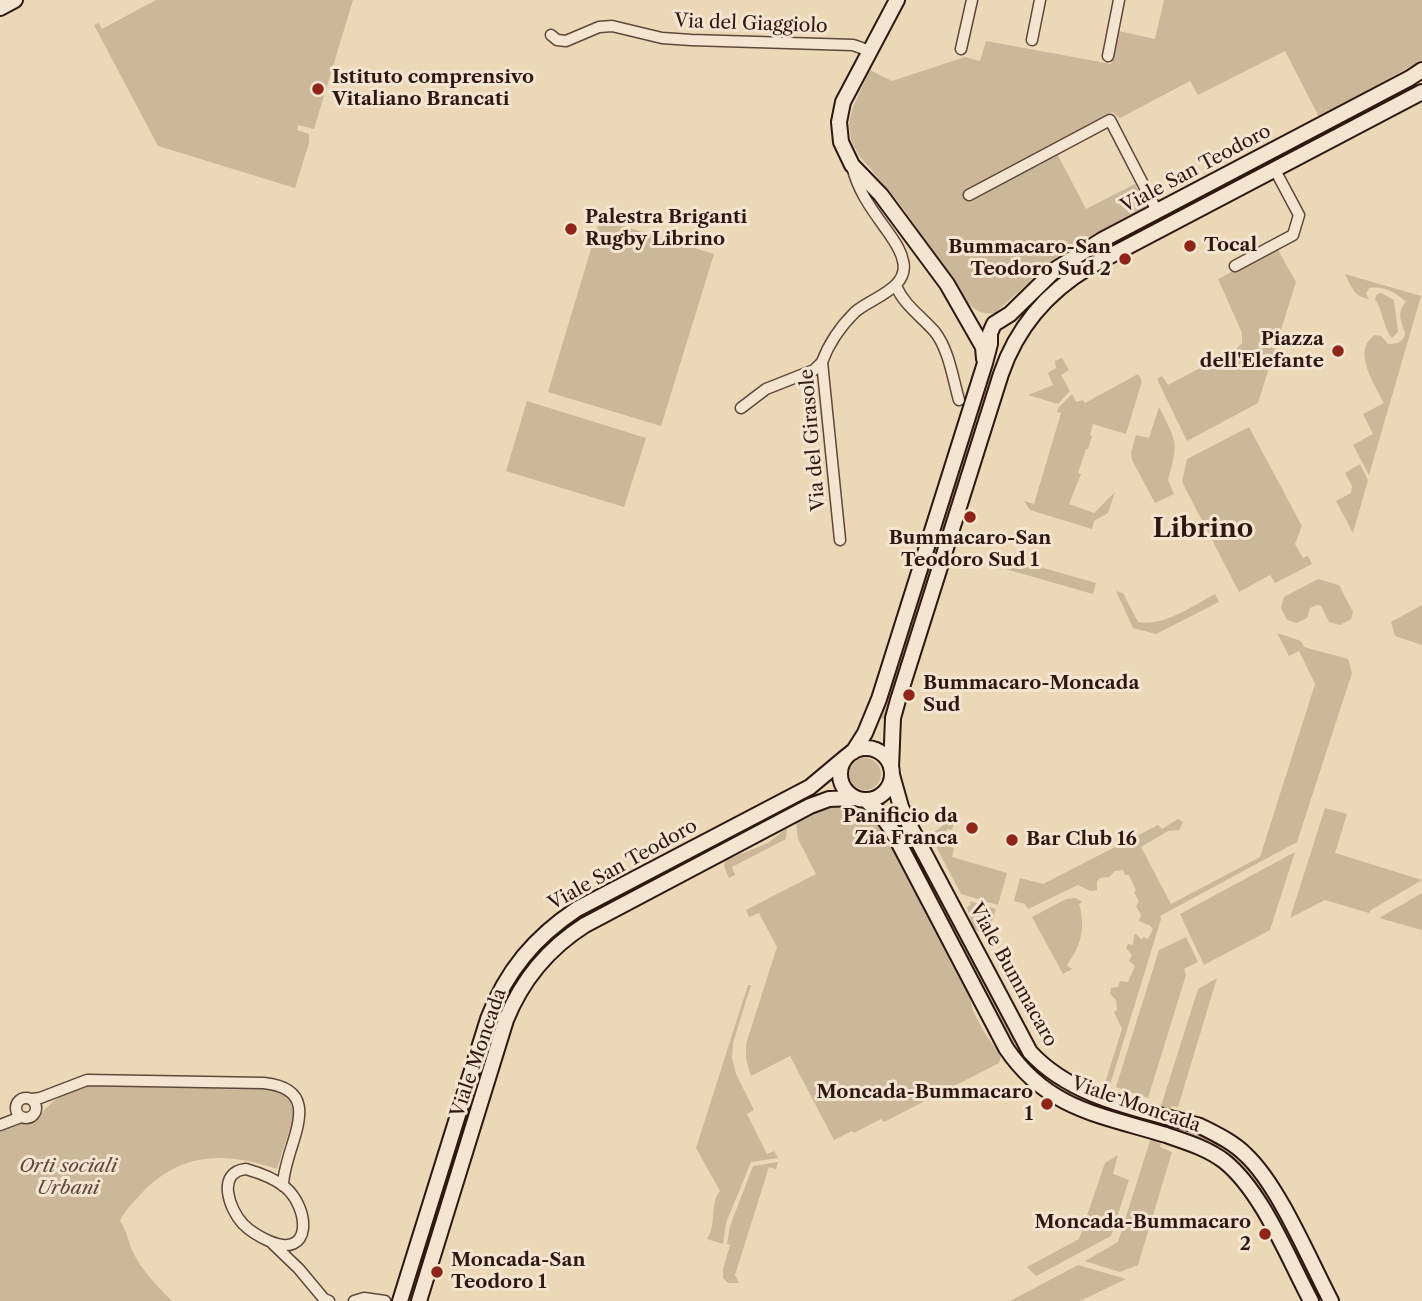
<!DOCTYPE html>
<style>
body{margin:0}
canvas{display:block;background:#ecd7b6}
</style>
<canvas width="1422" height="1301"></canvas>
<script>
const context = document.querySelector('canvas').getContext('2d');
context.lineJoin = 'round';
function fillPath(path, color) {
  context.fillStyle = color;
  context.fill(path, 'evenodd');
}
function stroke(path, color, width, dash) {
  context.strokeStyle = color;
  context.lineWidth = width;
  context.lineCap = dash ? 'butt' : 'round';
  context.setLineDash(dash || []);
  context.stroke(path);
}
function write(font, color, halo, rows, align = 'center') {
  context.font = font + ' "Libre Caslon Text",serif';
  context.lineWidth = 6;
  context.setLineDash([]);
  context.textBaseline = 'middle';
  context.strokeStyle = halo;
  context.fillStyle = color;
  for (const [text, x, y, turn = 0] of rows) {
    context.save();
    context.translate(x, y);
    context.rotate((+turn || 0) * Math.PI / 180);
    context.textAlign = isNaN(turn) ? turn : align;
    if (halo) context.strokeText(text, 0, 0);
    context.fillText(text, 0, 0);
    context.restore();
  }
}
const green = new Path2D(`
 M 156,0 L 353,0 L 314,129 L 298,125 L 297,130 L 309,134 L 309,143 L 295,188 L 158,146 L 94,25 L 99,23 L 102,29 Z
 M 1164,0 L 1422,0 L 1422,60 L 1319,117 L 1285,51 L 1198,95 L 1190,81 L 1120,118 L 1112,112 L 1052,144 L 1086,209 L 1135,184 L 1146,208 L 1075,244 L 1048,265 L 995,313 C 985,315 978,312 970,305 L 900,204 L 858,154 L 851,140 L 849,123 L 853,107 L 870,70 L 892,81 L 965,57 L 980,61 L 986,41 L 1111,64 L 1119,31 L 1155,39 Z
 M 1408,86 L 1409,91 L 1055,283 L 1022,316 L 1019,314 L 1032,297 L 1082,257 Z
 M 600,219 L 714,254 L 661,426 L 548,392 Z
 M 1277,248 L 1296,282 L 1258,403 L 1187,441 L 1157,379 L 1162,376 L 1168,385 L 1236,349 L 1242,343 L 1242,333 L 1218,279 Z
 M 1345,274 L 1421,296 L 1369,475 L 1353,445 L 1373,434 L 1363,414 L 1384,403 C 1375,385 1351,350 1375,335 L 1381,336 L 1388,344 C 1397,344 1404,342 1405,333 C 1401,320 1396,313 1406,302 C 1395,292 1384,286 1369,288 L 1366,294 L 1369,299 C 1354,297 1351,286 1345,274 Z
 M 1381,293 L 1394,300 L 1398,332 L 1392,338 C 1384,330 1383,311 1375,299 L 1377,294 Z
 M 1062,358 L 1069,370 L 1061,375 L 1070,391 L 1058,404 L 1028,395 L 1053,385 L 1048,373 L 1056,368 L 1055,361 Z
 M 991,370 L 994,375 L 887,717 L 882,719 L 880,716 L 987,372 Z
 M 1138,374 L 1142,381 L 1126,434 L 1093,424 L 1090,435 L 1092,436 L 1088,449 L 1086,449 L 1078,473 L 1081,474 L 1069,504 L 1094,513 L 1115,492 L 1108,513 L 1094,521 L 1092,529 L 1030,510 L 1024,501 L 1034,504 L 1061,413 L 1057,412 L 1059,407 L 1072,394 L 1076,402 L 1083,400 L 1085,403 Z
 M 527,401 L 646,438 L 624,507 L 506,471 Z
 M 1159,407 C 1177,443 1179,441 1168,480 L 1174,494 L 1155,503 L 1132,460 L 1131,453 L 1136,435 L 1149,438 Z
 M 1249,427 L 1302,526 L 1295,544 L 1303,558 L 1308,556 L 1312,564 L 1275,583 L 1270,575 L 1239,592 L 1182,482 L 1187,459 Z
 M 1360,464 L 1368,480 L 1353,533 L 1336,501 L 1351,493 L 1352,486 L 1345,473 Z
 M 998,555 L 1096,583 L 1093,594 L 995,566 Z
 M 1318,579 L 1339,585 L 1353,612 L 1351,619 L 1340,625 L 1329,622 L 1321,606 L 1317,605 L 1310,608 L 1307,618 L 1297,623 L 1287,620 L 1281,608 L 1284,597 Z
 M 1116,591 L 1123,593 L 1138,622 C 1164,627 1192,606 1215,594 L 1219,602 L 1156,634 L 1133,628 Z
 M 1422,605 L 1422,645 L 1395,636 L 1391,622 Z
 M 1277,633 L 1301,641 L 1304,647 L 1348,659 L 1352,673 L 1297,842 L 1160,916 L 1161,919 L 1110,1085 L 1105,1083 L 1122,1029 L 1114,1012 L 1117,1010 L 1116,1000 L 1110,994 L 1111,988 L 1118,987 L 1120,981 L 1128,982 L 1135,966 L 1129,961 L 1132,955 L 1126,948 L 1128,944 L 1133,945 L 1134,935 L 1136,934 L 1142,940 L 1143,937 L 1148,939 L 1153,929 L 1149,925 L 1139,921 L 1141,915 L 1136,906 L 1139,902 L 1134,892 L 1136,890 L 1129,875 L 1125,875 L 1123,870 L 1115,871 L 1109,877 L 1100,878 L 1097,882 L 1097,890 L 1090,891 L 1078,885 L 1028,909 L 1025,904 L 1014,901 L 1020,878 L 1043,884 L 1158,825 L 1162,829 L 1178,819 L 1183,822 L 1179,830 L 1168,831 L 1141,847 L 1171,904 L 1260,857 L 1315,684 L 1299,651 L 1289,656 Z
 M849 774a16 16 0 1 1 32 0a16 16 0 1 1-32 0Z
 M 807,795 L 809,798 L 807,801 L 579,921 C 541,948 516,979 498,1022 L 412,1301 L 407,1301 L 493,1020 L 500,1003 L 529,956 L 565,923 Z
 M 837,806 L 862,811 L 881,827 L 969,994 L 973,1011 L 984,1032 L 1001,1056 L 999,1063 L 884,1122 L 881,1119 L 854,1133 L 852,1131 L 834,1140 L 790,1056 L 751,1076 L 746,1059 L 746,1044 L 777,947 L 759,913 L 749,917 L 746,910 L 816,874 L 798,839 L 796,823 L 821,810 Z
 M 1325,808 L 1347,814 L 1335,853 L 1422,880 L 1371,910 L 1369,913 L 1325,900 L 1290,918 Z
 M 951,813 L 956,815 L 952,830 L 947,829 L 943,845 L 954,848 L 952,857 L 1007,873 L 998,905 L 961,894 L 930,835 L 945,824 Z
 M 898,823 L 901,823 L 1046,1076 L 1072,1092 L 1131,1112 L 1129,1119 L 1075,1101 L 1036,1076 L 1015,1050 L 897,826 Z
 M 787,828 L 786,839 L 732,867 L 735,875 L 729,878 L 724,866 L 726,860 L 768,843 Z
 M 1295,852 L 1270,930 L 1204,965 L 1180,914 Z
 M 1422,893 L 1422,930 L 1379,918 Z
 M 1076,898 L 1082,902 L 1079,904 C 1086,927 1081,946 1067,965 L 1072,969 L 1063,974 L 1032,917 L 1066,899 Z
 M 970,901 L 996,909 L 991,925 L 980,932 L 973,928 L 967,907 L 971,905 Z
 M 1186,937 L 1198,962 L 1184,969 L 1186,975 L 1148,1098 L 1116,1087 L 1159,950 Z
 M 1217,978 L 1178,1107 L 1172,1106 L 1167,1123 C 1188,1129 1208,1136 1227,1148 C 1268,1175 1301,1257 1325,1301 L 1317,1301 L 1254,1183 L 1165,1130 L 1160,1147 L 1172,1152 L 1138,1265 L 1120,1272 L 1085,1261 L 1118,1242 L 1198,989 Z
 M 748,985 L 751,985 L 733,1043 L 732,1058 L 736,1074 L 754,1110 L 747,1114 L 767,1154 L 774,1151 L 778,1158 L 751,1162 L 726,1223 L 723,1244 L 707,1239 C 717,1225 709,1204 720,1191 L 696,1148 Z
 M 93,1084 L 271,1089 L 287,1096 L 295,1112 L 277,1169 C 225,1151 179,1152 140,1195 C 132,1204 125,1210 120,1221 C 127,1231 128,1242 133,1252 C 142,1271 158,1287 172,1301 L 0,1301 L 0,1131 L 19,1122 L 37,1120 C 51,1098 69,1091 93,1084 Z
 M 1118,1155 L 1113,1174 L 1129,1180 L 1111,1236 L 1036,1276 L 1027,1267 L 1079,1239 L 1105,1163 Z
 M 778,1162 L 776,1169 L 769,1167 L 735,1275 L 739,1283 L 728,1283 L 723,1278 L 723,1269 L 730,1245 L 727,1244 L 730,1226 L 753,1166 Z
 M 1078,1265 L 1126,1279 L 1080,1301 L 1010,1301 Z`);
const minor = new Path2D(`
 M 551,35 L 557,40 L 566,41 L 599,27 L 612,26 L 662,38 L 691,40 L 853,45 L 870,51
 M 1032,40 L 1040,0
 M 961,49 L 972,0
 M 1108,56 L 1119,0
 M 969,195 L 1110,120 L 1157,211
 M 1235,266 L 1293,235 L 1299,215 L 1275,170
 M 896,286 C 904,305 921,316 935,332 C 949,350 953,379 959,400
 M 741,408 L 766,389 L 814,370 L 822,362
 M 840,540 L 822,362 C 829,343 841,326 855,312 C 871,298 910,288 903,261 C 901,250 894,241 888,232 C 873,211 858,192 852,166
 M16 1108a10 10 0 1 1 20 0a10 10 0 1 1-20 0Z
 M 32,1099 L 40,1098 L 87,1080 L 264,1083 C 330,1090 283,1147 283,1186
 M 0,1125 L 21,1117
 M 246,1169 C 260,1173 274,1178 285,1187 C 310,1208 313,1260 269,1241 C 260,1237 250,1231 243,1224 C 229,1209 216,1172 246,1169 Z
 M 273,1244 L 299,1269 L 324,1299 L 329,1301
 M 354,1301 L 364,1298 L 385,1301`);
const secondary = new Path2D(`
 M 897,0 L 843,102 L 839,122 L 841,142 L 852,165 L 881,195 L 947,284 L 983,347 L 984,359
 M 0,8 L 15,0
 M840 774a26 26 0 1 1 52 0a26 26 0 1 1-52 0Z
 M 853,752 L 865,733 L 879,699 L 985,363 L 990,344 L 990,333 L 994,324 L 1010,314 L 1056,269 L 1102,240 L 1410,78 L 1422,70
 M 891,768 L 893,718 L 898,700 L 1001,374 C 1017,327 1046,293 1089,267 L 1422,92
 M 892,775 L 901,807 L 911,828 L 1030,1052 C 1073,1099 1141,1109 1200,1126 C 1216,1134 1233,1142 1246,1155 C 1279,1186 1309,1259 1331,1301
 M 866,800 L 879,812 L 892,830 L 1006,1048 C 1047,1109 1100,1115 1166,1135 C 1186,1142 1207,1148 1224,1161 C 1262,1191 1288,1258 1311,1301
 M 400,1301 L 488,1019 C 506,971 535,937 577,909 L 810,787 L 847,756
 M 419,1301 L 506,1020 C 522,980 549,948 585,925 L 810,806 L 829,799 L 854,798`);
const markers = [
 [318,89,7,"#8f2418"],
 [571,229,7,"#8f2418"],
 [1190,246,7,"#8f2418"],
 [1125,259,7,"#8f2418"],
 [1338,351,7,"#8f2418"],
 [970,517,7,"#8f2418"],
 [909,695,7,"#8f2418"],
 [972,828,7,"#8f2418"],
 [1012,840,7,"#8f2418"],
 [1047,1104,7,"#8f2418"],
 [1265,1234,7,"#8f2418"],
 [437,1272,7,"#8f2418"]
];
const streetNames = [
 ["Via del Giaggiolo",751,24,2],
 ["Viale San Teodoro",1196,169,-28],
 ["Via del Girasole",813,440,-95],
 ["Viale San Teodoro",623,865,-29],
 ["Viale Bummacaro",1013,975,61],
 ["Viale Moncada",479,1053,-71],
 ["Viale Moncada",1136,1105,19]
];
const poiNames = [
 ["Istituto comprensivo",332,78],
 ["Vitaliano Brancati",332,100],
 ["Palestra Briganti",585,218],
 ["Rugby Librino",585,240],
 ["Tocal",1204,246],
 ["Bummacaro-San",1111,248,"right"],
 ["Teodoro Sud 2",1111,270,"right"],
 ["Piazza",1324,340,"right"],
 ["dell'Elefante",1324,362,"right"],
 ["Bummacaro-San",970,539,"center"],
 ["Teodoro Sud 1",970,561,"center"],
 ["Bummacaro-Moncada",923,684],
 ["Sud",923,706],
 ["Panificio da",958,817,"right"],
 ["Zia Franca",958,839,"right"],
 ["Bar Club 16",1026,840],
 ["Moncada-Bummacaro",1033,1093,"right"],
 ["1",1033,1115,"right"],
 ["Moncada-Bummacaro",1251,1223,"right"],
 ["2",1251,1245,"right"],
 ["Moncada-San",451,1261],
 ["Teodoro 1",451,1283]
];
const parkNames = [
 ["Orti sociali",68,1167],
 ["Urbani",68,1189]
];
const districtNames = [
 ["Librino",1203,529]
];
fillPath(green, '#ccb79a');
stroke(minor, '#5e483a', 13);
stroke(secondary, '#2f1810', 18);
stroke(minor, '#f3e5d0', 10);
stroke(secondary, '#f3e5d0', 14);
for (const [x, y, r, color] of markers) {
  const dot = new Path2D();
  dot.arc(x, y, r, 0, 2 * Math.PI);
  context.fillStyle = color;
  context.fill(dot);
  stroke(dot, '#f3e5d0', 2.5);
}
write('19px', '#2f1810', '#f3e5d0', streetNames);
write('bold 19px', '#2f1810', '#f3e5d0', poiNames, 'left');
write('italic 19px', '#5e4839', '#f3e5d0', parkNames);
write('bold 26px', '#2f1810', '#f3e5d0', districtNames);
</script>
